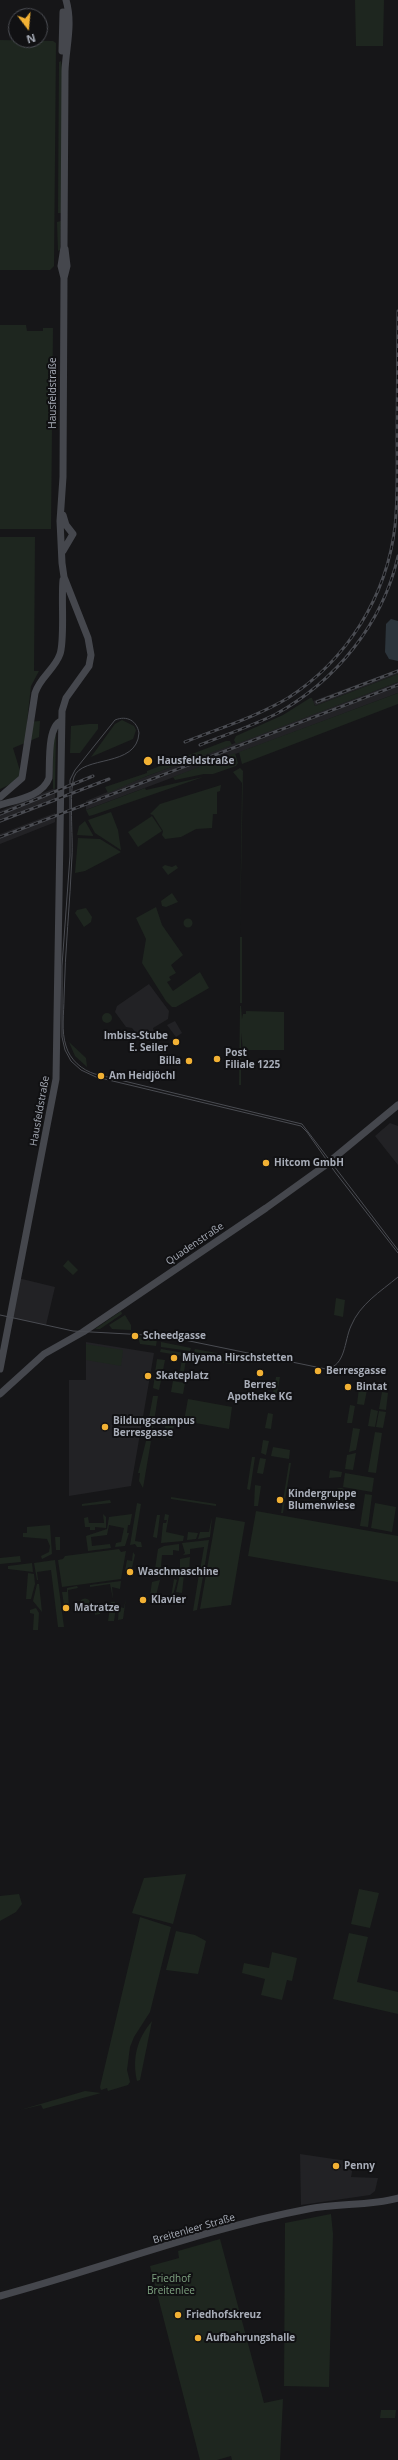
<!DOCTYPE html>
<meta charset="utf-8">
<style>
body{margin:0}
#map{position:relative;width:398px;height:2460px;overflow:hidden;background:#161618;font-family:"Open Sans",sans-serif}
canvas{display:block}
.north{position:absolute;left:8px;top:8px;width:40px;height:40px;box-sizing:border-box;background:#111113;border:1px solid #4d4f55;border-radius:50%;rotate:164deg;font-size:11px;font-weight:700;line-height:16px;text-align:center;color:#a8adb8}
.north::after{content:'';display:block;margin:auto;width:14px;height:18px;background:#f2b134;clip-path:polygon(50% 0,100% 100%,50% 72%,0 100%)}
</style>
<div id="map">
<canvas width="398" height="2460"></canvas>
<div class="north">N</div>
</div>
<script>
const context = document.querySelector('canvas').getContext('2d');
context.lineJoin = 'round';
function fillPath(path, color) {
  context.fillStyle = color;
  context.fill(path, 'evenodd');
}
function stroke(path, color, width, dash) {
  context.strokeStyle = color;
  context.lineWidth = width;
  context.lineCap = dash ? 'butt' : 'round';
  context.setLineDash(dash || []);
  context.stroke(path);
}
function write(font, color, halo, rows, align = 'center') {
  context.font = font + ' "Open Sans",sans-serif';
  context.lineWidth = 4;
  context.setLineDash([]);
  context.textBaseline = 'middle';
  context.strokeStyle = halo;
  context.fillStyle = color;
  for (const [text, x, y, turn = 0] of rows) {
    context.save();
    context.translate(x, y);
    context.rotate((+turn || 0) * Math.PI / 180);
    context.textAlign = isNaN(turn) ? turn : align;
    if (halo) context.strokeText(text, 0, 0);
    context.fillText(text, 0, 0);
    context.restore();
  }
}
const built = new Path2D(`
 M 398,669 L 398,674 L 315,706 L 313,701 Z
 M 398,682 L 398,693 L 86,810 L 86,801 L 139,779 Z
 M 55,788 L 55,802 L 0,823 L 0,811 Z
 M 55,813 L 55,822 L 53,823 L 0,844 L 0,834 Z
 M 149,984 L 169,1011 L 168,1019 L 153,1028 L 154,1033 L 142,1042 L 138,1036 L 134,1039 L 132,1037 L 137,1034 L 132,1028 L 126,1027 L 115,1012 L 117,1006 Z
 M 175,1021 L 182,1033 L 176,1037 L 167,1025 Z
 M 390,1123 L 398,1126 L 398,1165 L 375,1136 Z
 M 18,1278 L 55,1287 L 46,1325 L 11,1318 Z
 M 86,1342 L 154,1353 L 131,1486 L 69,1496 L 69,1380 L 86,1380 Z
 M 300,2154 L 354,2162 L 351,2177 L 378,2178 L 375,2191 L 370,2195 L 301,2205 Z`);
const green = new Path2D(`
 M 355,0 L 384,0 L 383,46 L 356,46 Z
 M 0,40 L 53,41 L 56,43 L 54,266 L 50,270 L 0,270 Z
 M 61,61 L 63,72 L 61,213 L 58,213 L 59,62 Z
 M 61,221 L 60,250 L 58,251 L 57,222 Z
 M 0,325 L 26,325 L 27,331 L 43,331 L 43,328 L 53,328 L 51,529 L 0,529 Z
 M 0,537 L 35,537 L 34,671 L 39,671 L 31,686 L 27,722 L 40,721 L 39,737 L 13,748 L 21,774 L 13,783 L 0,789 Z
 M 398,674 L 398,682 L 236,744 L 234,740 L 236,736 L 283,715 L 310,698 L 312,698 L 315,706 Z
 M 398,693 L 398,704 L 242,764 L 239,752 Z
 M 122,720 L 134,726 L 136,730 L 133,739 L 91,757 L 115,724 Z
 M 89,724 L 98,724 L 98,729 L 80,753 L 70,753 L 71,726 Z
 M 53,733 L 56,733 L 55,788 L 53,789 Z
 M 226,741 L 230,741 L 232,745 L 147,776 L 108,793 L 105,787 L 147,773 L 147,771 Z
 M 235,753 L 238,763 L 236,766 L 213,774 L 204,774 L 175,780 L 173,777 Z
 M 240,768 L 243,771 L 240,934 L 242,783 L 233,772 Z
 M 203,777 L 93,815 L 89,816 L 86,810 L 145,788 L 146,790 Z
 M 221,785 L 220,791 L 217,792 L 217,814 L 213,814 L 212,828 L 196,829 L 181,837 L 165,839 L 162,835 L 163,831 L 153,815 L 150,814 L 160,804 Z
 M 111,812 L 118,830 L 121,850 L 95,833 L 88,820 Z
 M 152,816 L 162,831 L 138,847 L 128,832 Z
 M 85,821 L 93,835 L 93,836 L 77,835 L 79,826 Z
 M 78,838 L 100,839 L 121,852 L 85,871 L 75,873 Z
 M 165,865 L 172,867 L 176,865 L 178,868 L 168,875 L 162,867 Z
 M 172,893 L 178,902 L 166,907 L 162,906 L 161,901 Z
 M 156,907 L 162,925 L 183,955 L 171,965 L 176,973 L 169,977 L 171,980 L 167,982 L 173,991 L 200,972 L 209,988 L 176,1007 L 172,1007 L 166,1001 L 142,963 L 146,939 L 136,918 Z
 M 86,908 L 92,917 L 91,922 L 84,927 L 75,913 L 77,910 Z
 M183.5 923a4.5 4.5 0 1 1 9 0a4.5 4.5 0 1 1-9 0Z
 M 240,937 L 242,937 L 242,1003 L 240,1003 Z
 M 240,1006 L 241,1006 L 242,1019 L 243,1014 L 246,1014 L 246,1011 L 284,1012 L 284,1050 L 243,1050 L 241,1033 L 241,1085 L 239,1085 Z
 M102 1018a5 5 0 1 1 10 0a5 5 0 1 1-10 0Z
 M 69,1042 L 86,1058 L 87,1067 L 75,1056 Z
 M 68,1260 L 78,1270 L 73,1275 L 63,1266 Z
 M 336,1298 L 345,1300 L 343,1317 L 334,1315 Z
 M 121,1311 L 122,1314 L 100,1329 L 95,1329 Z
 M 125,1315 L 131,1325 L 131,1330 L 112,1329 L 109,1325 Z
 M 138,1337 L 157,1339 L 156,1346 L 140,1344 Z
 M 161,1342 L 191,1348 L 190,1351 L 161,1347 Z
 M 86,1344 L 123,1350 L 121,1366 L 86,1360 Z
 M 161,1349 L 190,1354 L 189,1357 L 160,1352 Z
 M 195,1349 L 233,1356 L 232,1359 L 194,1352 Z
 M 194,1355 L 232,1361 L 231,1364 L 193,1358 Z
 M 157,1359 L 165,1360 L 162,1375 L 155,1373 Z
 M 182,1359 L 186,1359 L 183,1378 L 179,1377 Z
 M 155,1375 L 162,1376 L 159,1390 L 153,1388 Z
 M 276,1377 L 280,1377 L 277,1394 L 273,1393 Z
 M 173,1381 L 185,1383 L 183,1394 L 171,1392 Z
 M 359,1388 L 367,1390 L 364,1405 L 357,1404 Z
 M 382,1392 L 388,1393 L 386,1410 L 379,1409 Z
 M 153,1396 L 158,1396 L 152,1435 L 148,1434 L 149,1429 L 147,1429 Z
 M 188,1399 L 232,1407 L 229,1429 L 184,1421 Z
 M 350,1405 L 355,1406 L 352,1423 L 347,1423 Z
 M 371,1409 L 378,1411 L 375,1427 L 368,1426 Z
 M 379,1411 L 386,1412 L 383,1428 L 376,1427 Z
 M 268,1413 L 273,1414 L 271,1429 L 265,1428 Z
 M 166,1420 L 175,1421 L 171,1439 L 164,1437 Z
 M 353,1428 L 360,1429 L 356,1450 L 349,1452 Z
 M 375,1432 L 382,1433 L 376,1473 L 368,1472 Z
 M 263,1440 L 269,1441 L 266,1455 L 261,1453 Z
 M 146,1441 L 151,1441 L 143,1488 L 139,1481 L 140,1473 L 138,1473 Z
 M 273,1447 L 290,1450 L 289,1459 L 271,1456 Z
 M 356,1453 L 353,1470 L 345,1469 L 347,1455 Z
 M 252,1457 L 255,1457 L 250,1490 L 247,1489 Z
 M 260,1458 L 266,1459 L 263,1474 L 257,1473 Z
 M 289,1463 L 291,1463 L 283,1513 L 281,1513 Z
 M 330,1470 L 342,1472 L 341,1477 L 329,1478 Z
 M 345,1473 L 374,1478 L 372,1492 L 343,1487 Z
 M 255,1485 L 261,1486 L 258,1506 L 254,1506 Z
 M 341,1488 L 348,1490 L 346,1504 L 338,1506 L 341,1490 L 336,1489 Z
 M 365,1494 L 372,1495 L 368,1527 L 360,1526 Z
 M 171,1497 L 216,1504 L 216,1506 L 171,1499 Z
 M 110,1500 L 111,1503 L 82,1506 L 82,1504 Z
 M 137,1503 L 141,1504 L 135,1541 L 141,1542 L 142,1547 L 137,1547 L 135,1544 L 130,1545 Z
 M 375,1503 L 396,1507 L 392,1532 L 371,1528 Z
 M 256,1511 L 398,1536 L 398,1582 L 248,1556 Z
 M 103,1514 L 106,1517 L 106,1528 L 95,1527 L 95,1530 L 90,1530 L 90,1527 L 85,1527 L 84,1518 L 88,1517 L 89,1523 L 104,1523 Z
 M 132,1514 L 130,1525 L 128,1525 L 127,1533 L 129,1533 L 125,1546 L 115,1547 L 116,1543 L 121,1542 L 124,1528 L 109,1525 L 107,1535 L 91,1537 L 92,1546 L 110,1544 L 111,1548 L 88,1551 L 86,1536 L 107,1529 L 109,1517 Z
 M 165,1514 L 169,1515 L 166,1532 L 184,1536 L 183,1541 L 161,1543 L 163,1523 L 166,1523 L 167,1520 L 164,1520 Z
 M 157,1515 L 160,1515 L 157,1538 L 153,1537 Z
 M 212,1517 L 210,1537 L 198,1539 L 200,1532 L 209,1532 Z
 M 216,1517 L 245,1522 L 231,1605 L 200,1609 Z
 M 50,1525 L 52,1554 L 42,1559 L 41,1556 L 49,1552 L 50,1546 L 47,1539 L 23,1537 L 23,1533 L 27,1533 L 27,1527 Z
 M 188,1532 L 198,1533 L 196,1539 L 187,1540 Z
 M 55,1537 L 60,1537 L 60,1550 L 56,1550 Z
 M 209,1540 L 204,1570 L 200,1570 L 204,1547 L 190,1549 L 190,1554 L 183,1555 L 185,1553 L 182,1543 Z
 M 179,1544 L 179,1551 L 173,1550 L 173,1555 L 162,1555 L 160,1577 L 154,1576 L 158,1549 L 164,1546 Z
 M 119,1549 L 121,1552 L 126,1551 L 121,1579 L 62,1587 L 58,1560 L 63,1559 L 65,1556 Z
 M 133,1552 L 135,1555 L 131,1572 L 125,1571 L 127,1560 L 132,1561 Z
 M 20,1556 L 21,1562 L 0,1564 L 0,1558 Z
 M 190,1557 L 189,1572 L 180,1573 L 180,1559 Z
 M 55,1560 L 64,1627 L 58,1627 L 51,1570 L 37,1572 L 38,1580 L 37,1580 L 34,1563 Z
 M 32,1563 L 33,1572 L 8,1569 L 8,1566 Z
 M 204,1571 L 197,1610 L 193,1611 L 199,1574 L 186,1573 Z
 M 28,1573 L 34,1574 L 35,1584 L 31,1599 L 26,1599 Z
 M 180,1574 L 184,1574 L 182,1593 L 176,1592 Z
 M 174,1579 L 177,1580 L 172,1599 L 149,1602 L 152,1582 L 160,1580 L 155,1599 L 157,1600 L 171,1598 Z
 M 121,1581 L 120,1589 L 112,1587 L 113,1599 L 110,1584 L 90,1587 L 90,1585 Z
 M 37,1584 L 39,1584 L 42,1612 L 33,1601 Z
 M 77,1586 L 78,1588 L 68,1590 L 69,1610 L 68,1605 L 64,1605 L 62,1592 L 67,1592 L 67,1588 Z
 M 126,1598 L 123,1619 L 118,1620 L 119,1607 L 124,1608 Z
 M79.5 1604a5.5 5.5 0 1 1 11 0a5.5 5.5 0 1 1-11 0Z
 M 111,1602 L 115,1602 L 114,1607 L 116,1607 L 114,1621 L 108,1621 Z
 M 102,1603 L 100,1614 L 95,1615 L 95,1604 Z
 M 36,1608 L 39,1613 L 38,1630 L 33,1630 L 34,1614 L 30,1613 L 30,1610 Z
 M 186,1874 L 173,1924 L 132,1913 L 144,1878 Z
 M 359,1889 L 379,1893 L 370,1928 L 351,1924 Z
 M 19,1894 L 22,1904 L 16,1912 L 0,1921 L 0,1896 Z
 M 140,1917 L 171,1927 L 150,2012 L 134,2037 L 130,2047 L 127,2070 L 130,2082 L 128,2085 L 108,2091 L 107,2088 L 101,2090 L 100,2087 Z
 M 176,1931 L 195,1935 L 206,1941 L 198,1974 L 166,1970 Z
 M 349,1933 L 368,1937 L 357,1982 L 398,1992 L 398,2014 L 333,1999 Z
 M 272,1952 L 297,1958 L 292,1981 L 287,1980 L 282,2000 L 261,1995 L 265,1979 L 242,1973 L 244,1963 L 269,1968 Z
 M 152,2021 L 140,2080 L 137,2081 C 132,2058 137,2039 152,2021 Z
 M 85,2091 L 101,2093 L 43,2109 L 41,2105 L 20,2110 Z
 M 331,2214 L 333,2234 L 329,2387 L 284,2386 L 285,2223 Z
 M 220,2239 L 264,2403 L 283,2399 L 280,2460 L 232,2460 L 231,2456 L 217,2460 L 200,2460 L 150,2266 L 179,2258 L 178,2251 Z
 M 381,2410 L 396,2410 L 395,2418 L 380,2418 Z`);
const water = new Path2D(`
 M 391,619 L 398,621 L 398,661 L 389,659 L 385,652 L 386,624 Z`);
const secondary = new Path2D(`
 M 62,51 L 63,12
 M 64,278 L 67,266 L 65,249
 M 63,515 L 66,525 L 73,534 L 63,551
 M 0,797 L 22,778 L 35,693 C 40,677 55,669 60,654 C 65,639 61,599 63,580
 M 0,805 C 16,800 43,796 49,778 C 50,764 47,727 61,721
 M 0,1369 L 56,1079 L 62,711 L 66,698 L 89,666 L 91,655 L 88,638 L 64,577 L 62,563 L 60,521 L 63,477 L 64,278 L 61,266 L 64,247 L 65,71 C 66,46 73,24 66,0
 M 0,1394 L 44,1354 L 83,1332 L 266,1208 L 323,1167 L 398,1105
 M 0,2296 C 103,2268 203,2229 308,2209 C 338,2203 369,2206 398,2198`);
const tram = new Path2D(`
 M 398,1250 L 302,1124 L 95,1074 C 82,1070 70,1060 66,1046 C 61,1031 64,1013 64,998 C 65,950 70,903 72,856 C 73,837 69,793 74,777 C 82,755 137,768 139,733 C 137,721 127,715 115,720 L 75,770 L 70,780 L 70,856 L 62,966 L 62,1037 L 65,1050 L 71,1061 L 81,1070 L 96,1077 L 301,1126 L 307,1132 L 335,1172 L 398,1253
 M 0,1315 L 73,1331 L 165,1336 L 326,1369 C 346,1366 344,1341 351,1326 C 360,1304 380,1292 398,1277`);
const rail = new Path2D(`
 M 317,702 L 398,671
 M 185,742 C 220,728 256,717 288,698 C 347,660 387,596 395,526 C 398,497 397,467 397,438 C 397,396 398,354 398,311
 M 200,745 C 225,735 252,726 276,714 C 336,681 383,623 398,556
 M 0,814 L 93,776
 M 0,821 L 109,779
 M 0,837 L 398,685`);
const markers = [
 [148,761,5,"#f2b134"],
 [176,1042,4,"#f2b134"],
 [217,1059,4,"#f2b134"],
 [189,1061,4,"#f2b134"],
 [101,1076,4,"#f2b134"],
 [266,1163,4,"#f2b134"],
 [135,1336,4,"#f2b134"],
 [174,1358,4,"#f2b134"],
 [318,1371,4,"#f2b134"],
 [260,1373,4,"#f2b134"],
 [148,1376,4,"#f2b134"],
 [348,1387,4,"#f2b134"],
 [105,1427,4,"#f2b134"],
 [280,1500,4,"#f2b134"],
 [130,1572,4,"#f2b134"],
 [143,1600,4,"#f2b134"],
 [66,1608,4,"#f2b134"],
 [336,2166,4,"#f2b134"],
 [178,2315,4,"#f2b134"],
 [198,2338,4,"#f2b134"]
];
const streetNames = [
 ["Hausfeldstraße",53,393,-90],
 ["Hausfeldstraße",40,1111,-80],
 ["Quadenstraße",195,1244,-34],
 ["Breitenleer Straße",194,2229,-16]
];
const poiNames = [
 ["Hausfeldstraße",157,761],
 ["Imbiss-Stube",168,1036,"right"],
 ["E. Seiler",168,1048,"right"],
 ["Post",225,1053],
 ["Filiale 1225",225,1065],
 ["Billa",181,1061,"right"],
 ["Am Heidjöchl",109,1076],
 ["Hitcom GmbH",274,1163],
 ["Scheedgasse",143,1336],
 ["Miyama Hirschstetten",182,1358],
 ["Berresgasse",326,1371],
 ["Skateplatz",156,1376],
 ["Berres",260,1385,"center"],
 ["Apotheke KG",260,1397,"center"],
 ["Bintat",356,1387],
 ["Bildungscampus",113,1421],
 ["Berresgasse",113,1433],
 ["Kindergruppe",288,1494],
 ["Blumenwiese",288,1506],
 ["Waschmaschine",138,1572],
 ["Klavier",151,1600],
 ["Matratze",74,1608],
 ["Penny",344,2166],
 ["Friedhofskreuz",186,2315],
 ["Aufbahrungshalle",206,2338]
];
const parkNames = [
 ["Friedhof",171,2279],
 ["Breitenlee",171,2291]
];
fillPath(built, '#222225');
fillPath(green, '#1e261f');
fillPath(water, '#2c353c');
stroke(secondary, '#45474d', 7);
stroke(tram, '#4a4c52', 1);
stroke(rail, '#4a4c52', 3);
stroke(rail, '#111113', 1.5, [4.5]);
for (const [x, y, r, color] of markers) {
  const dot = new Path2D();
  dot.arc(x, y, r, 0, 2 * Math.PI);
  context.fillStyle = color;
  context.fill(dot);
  stroke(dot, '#111113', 1.5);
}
write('10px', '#a8adb8', '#111113', streetNames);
write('bold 10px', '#a8adb8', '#111113', poiNames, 'left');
write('10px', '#7fa381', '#111113', parkNames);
</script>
